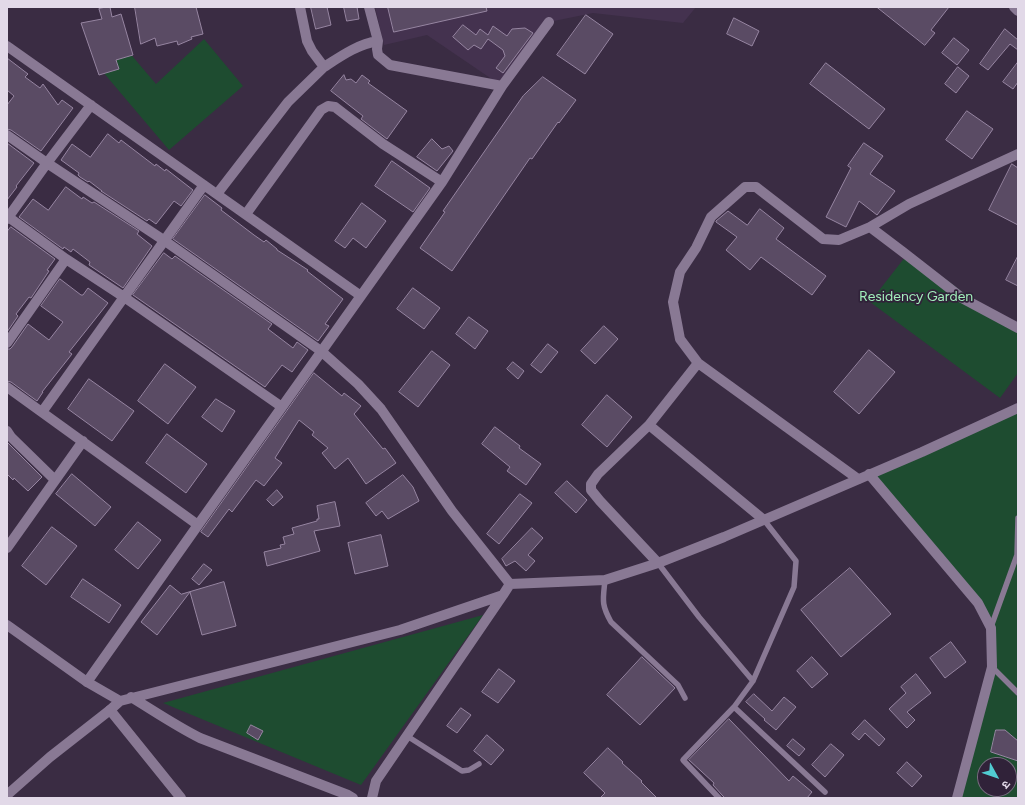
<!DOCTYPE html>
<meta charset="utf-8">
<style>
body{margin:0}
#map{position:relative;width:1025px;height:805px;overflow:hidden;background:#3a2c43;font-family:Figtree,"Noto Sans Devanagari",sans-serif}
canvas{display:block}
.frame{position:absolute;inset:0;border:8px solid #e2d9e8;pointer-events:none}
.north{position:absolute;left:977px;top:757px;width:40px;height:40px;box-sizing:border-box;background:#302239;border:1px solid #776b7f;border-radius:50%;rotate:130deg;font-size:11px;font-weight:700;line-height:16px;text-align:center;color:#e2d9e8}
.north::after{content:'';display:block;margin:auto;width:14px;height:18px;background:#51ccd1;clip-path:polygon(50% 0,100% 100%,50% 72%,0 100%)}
</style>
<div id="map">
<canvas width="1025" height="805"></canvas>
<div class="frame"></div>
<div class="north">उ</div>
</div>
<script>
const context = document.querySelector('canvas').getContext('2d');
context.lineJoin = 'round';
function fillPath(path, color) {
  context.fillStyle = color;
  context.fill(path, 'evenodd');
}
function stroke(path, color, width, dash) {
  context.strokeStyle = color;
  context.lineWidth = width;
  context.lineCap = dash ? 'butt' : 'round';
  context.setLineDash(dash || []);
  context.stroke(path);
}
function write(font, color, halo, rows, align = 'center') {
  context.font = font + ' Figtree,sans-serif';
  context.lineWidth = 3.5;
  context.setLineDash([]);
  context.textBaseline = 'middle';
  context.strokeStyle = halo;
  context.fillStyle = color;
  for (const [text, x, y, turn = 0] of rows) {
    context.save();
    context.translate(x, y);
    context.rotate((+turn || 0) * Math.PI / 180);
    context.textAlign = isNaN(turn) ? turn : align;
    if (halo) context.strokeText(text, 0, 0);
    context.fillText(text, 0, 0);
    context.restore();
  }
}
const built = new Path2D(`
 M 375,7 L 696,7 L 683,23 L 593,13 L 549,22 L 502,86 L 427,35 L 384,45 Z`);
const green = new Path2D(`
 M 204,39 L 243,86 L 169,150 L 97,65 L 122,44 L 156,84 Z
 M 909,252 L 1018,333 L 1018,373 L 1000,398 L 870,302 Z
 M 1018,410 L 1018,798 L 957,798 L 992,667 L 991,628 L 978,603 L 869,474 ZM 985,765 L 1009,765 L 1009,789 L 985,789 Z
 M 483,615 L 361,785 L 163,703 Z`);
const building = new Path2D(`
 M 106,7 L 110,7 L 112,17 L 121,14 L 133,55 L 116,60 L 119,69 L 99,75 L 81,23 L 102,19 L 99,9 Z
 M 135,7 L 196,7 L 203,34 L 191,37 L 192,39 L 178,45 L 177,41 L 157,46 L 155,38 L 141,44 Z
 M 311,7 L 327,7 L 331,25 L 316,29 Z
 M 344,7 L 357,7 L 359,19 L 347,21 Z
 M 388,7 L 486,7 L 487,11 L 394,32 Z
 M 877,7 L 949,7 L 931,30 L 935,33 L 925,45 Z
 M 586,15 L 613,34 L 585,74 L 557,55 Z
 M 734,18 L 759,31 L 752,46 L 727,34 Z
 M 463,25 L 476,35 L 480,29 L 488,35 L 493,26 L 507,36 L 512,29 L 525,28 L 533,33 L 503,73 L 496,68 L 505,56 L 503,50 L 488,39 L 481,49 L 474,45 L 468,50 L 453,37 Z
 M 1005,29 L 1018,40 L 1018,50 L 1010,44 L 988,70 L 980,64 Z
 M 954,38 L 969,50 L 957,65 L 942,53 Z
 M 7,58 L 28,74 L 25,77 L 40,88 L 43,84 L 58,105 L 62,100 L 73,108 L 41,151 L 11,130 L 7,129 L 7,105 L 14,96 L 7,90 Z
 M 1018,62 L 1018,82 L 1013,89 L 1003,82 Z
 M 826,63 L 885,109 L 869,129 L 810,84 Z
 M 958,67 L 969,76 L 956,93 L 945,84 Z
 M 344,75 L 346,80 L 351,79 L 356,83 L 362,75 L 370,81 L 368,83 L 407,111 L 387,139 L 361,119 L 363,116 L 331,91 Z
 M 543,77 L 576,100 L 559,123 L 558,122 L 532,159 L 530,158 L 452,271 L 420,248 L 445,212 L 443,211 L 523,96 Z
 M 967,111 L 993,129 L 972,159 L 946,140 Z
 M 108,134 L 119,143 L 121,140 L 155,166 L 156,164 L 165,171 L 166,169 L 193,190 L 181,206 L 174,201 L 156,224 L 149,219 L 147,221 L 101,191 L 102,191 L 89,181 L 88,182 L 80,177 L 78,175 L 79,173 L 61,160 L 72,144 L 90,157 Z
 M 432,139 L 442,149 L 449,146 L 453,151 L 437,171 L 417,157 Z
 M 7,143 L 34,163 L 16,186 L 17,187 L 7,200 Z
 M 864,143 L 883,156 L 870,174 L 895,191 L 877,215 L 859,201 L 846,227 L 826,217 L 851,168 L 848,166 Z
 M 392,161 L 430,188 L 413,212 L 375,186 Z
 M 1012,164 L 1018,168 L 1018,225 L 989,210 Z
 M 66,187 L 82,199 L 83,197 L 92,203 L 94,202 L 139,231 L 137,234 L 152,246 L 123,288 L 95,269 L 89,265 L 90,262 L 73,249 L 71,252 L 64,247 L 63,249 L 19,217 L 33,199 L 48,210 Z
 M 205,195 L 222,208 L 221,210 L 254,235 L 264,242 L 266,240 L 277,249 L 277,250 L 308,270 L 307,271 L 343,299 L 325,324 L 329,326 L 318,341 L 173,239 Z
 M 362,203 L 386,221 L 366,248 L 353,238 L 345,248 L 335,241 Z
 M 760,209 L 784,228 L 776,239 L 826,276 L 812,295 L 761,257 L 750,270 L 726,250 L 737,237 L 716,222 L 716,221 L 728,211 L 747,225 Z
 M 11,227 L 55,259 L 47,270 L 49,271 L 31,298 L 29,297 L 16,314 L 18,316 L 7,332 L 7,232 Z
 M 164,253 L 172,259 L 175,256 L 272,324 L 268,329 L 293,348 L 297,342 L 308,350 L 292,372 L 282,365 L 265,387 L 133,295 Z
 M 1018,256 L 1018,286 L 1006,280 Z
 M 60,279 L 81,295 L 83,295 L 88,288 L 108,303 L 69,352 L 72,354 L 42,392 L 43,392 L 37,401 L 11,382 L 7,381 L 7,349 L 10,349 L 12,347 L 28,324 L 49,340 L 63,322 L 41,306 Z
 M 413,288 L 440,308 L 424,329 L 397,309 Z
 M 469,317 L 488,331 L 475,349 L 456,334 Z
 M 604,326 L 618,339 L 595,364 L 581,351 Z
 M 548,344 L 558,352 L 541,373 L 531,365 Z
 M 869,350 L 895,372 L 859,414 L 834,392 Z
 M 432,351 L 450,365 L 418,407 L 399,392 Z
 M 513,362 L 524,371 L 518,379 L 507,369 Z
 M 165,364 L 196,387 L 168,424 L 138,401 Z
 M 314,373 L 342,396 L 344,393 L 361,406 L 354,414 L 383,449 L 385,448 L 396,463 L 366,484 L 348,458 L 335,469 L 322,453 L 328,448 L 312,435 L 314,432 L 299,420 L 275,458 L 282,463 L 264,486 L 256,480 L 232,512 L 229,509 L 208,537 L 201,532 Z
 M 89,379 L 134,411 L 112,441 L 68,409 Z
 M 607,395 L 632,417 L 607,447 L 582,425 Z
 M 216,399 L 235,411 L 222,432 L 202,417 Z
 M 495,427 L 520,446 L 519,448 L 541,464 L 526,485 L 507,471 L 510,467 L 482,444 Z
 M 167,434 L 207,464 L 186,493 L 146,463 Z
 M 7,442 L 42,477 L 28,491 L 14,478 L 13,480 L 7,474 Z
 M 72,474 L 111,507 L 95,526 L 56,494 Z
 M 403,475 L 413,487 L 419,501 L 388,519 L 382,511 L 376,516 L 366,503 Z
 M 567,481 L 587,500 L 576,513 L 555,493 Z
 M 277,490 L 283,497 L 273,506 L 267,500 Z
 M 520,494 L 532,503 L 499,544 L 487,534 Z
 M 335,502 L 340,526 L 314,531 L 320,551 L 267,566 L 264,552 L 281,548 L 280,545 L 285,544 L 283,537 L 294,534 L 292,528 L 317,521 L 317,519 L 319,519 L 317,506 Z
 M 138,522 L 161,540 L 138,569 L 115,550 Z
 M 52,527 L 77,546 L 46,585 L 22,566 Z
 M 532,528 L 543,538 L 528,555 L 535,561 L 526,571 L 515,561 L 506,566 L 502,559 Z
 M 381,535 L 388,566 L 355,574 L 348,543 Z
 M 204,564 L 212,570 L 199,585 L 192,579 Z
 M 850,568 L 891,614 L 841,657 L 801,610 Z
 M 83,579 L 121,605 L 109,623 L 71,597 Z
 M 224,582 L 236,626 L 202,635 L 190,592 L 157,635 L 141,622 L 170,585 L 181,594 Z
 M 951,642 L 966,662 L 945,678 L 930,658 Z
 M 642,657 L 675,688 L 640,725 L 607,695 Z
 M 812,657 L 828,674 L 812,688 L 797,671 Z
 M 499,669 L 515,681 L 498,703 L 482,692 Z
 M 916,674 L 931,693 L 907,712 L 915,720 L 907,728 L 889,709 L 906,693 L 901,687 Z
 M 754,694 L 772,711 L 784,697 L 796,707 L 776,730 L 764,720 L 765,719 L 746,702 Z
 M 461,708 L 471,715 L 457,733 L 447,726 Z
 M 729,719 L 789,781 L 793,776 L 812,792 L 807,798 L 725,798 L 722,795 L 713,785 L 714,783 L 689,760 Z
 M 865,720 L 885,739 L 879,746 L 865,733 L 859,740 L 852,734 Z
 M 251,725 L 263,731 L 258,740 L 247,733 Z
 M 996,730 L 1005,730 L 1018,741 L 1018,761 L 991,752 Z
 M 487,735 L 504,750 L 491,765 L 474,751 Z
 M 793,739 L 805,749 L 799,756 L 787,746 Z
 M 831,744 L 844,755 L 825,777 L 812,765 Z
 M 608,748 L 623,762 L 622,763 L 642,781 L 641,782 L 657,798 L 600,798 L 605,793 L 584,773 Z
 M 907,762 L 922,776 L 912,787 L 897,773 Z`);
const lane = new Path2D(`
 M 658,563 L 699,617 L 753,681
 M 605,580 C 603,600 601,604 611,622 L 678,685 L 685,698
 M 991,627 L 1017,555 L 1018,518
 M 992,667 L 1018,693
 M 734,707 L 825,792
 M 407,736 L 462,771 L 469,770 L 479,764
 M 719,798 L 683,760 L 734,707 L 753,681 L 794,587 L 796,561 L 764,520`);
const street = new Path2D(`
 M 369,7 L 378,41 L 377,49 L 378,55 L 390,65 L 502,86
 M 7,46 L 361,296
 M 324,67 C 341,56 358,44 378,41
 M 7,135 L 47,163 L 165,241 L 321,351 L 358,384 L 381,409 L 452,511 L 510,584
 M 217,194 L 288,102 L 324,67 L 312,51 L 307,41 L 300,7
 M 246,214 L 321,110 L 328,106 L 335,107 L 383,144 L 442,182
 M 7,216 L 66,259 L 124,297 L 282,407
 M 7,219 L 47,163 L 91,105
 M 870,227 L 909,204 L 1018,154
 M 7,343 L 66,259
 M 698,363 L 649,425 L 764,520
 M 7,387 L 198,525
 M 42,412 L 204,185
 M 649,425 L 598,474 L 591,484 L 591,490 L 600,501 L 658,563
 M 7,431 L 11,437 L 55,480
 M 858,479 L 698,363 L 680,339 L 673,302 L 680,272 L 696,248 L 711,217 L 745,187 L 756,187 L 823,239 L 839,240 L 870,227 L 903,252 L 962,298 L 1018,328
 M 7,548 L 83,441
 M 87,682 L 198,525 L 442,182 L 502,86 L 549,22
 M 110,710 L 181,798`);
const secondary = new Path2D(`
 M 1014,7 L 1018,11
 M 869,474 L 978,603 L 991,628 L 992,667 L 957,798
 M 7,625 L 87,682 L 120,701
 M 131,697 C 154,711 176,726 200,738 L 348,795 L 353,798
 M 7,795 L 50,757 L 110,710 L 120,701 L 400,630 L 503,595 L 510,584 L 605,580 L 658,563 L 724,537 L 922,452 L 1018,408
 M 372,798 L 376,781 L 503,595`);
const parkNames = [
 ["Residency Garden",916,297]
];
fillPath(built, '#44324f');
fillPath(green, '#1e4c30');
fillPath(building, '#5a4b64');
stroke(building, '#9685a1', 1);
stroke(lane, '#897994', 5.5);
stroke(street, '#897994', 10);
stroke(secondary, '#897994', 10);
write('14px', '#a2efbb', '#302239', parkNames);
</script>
